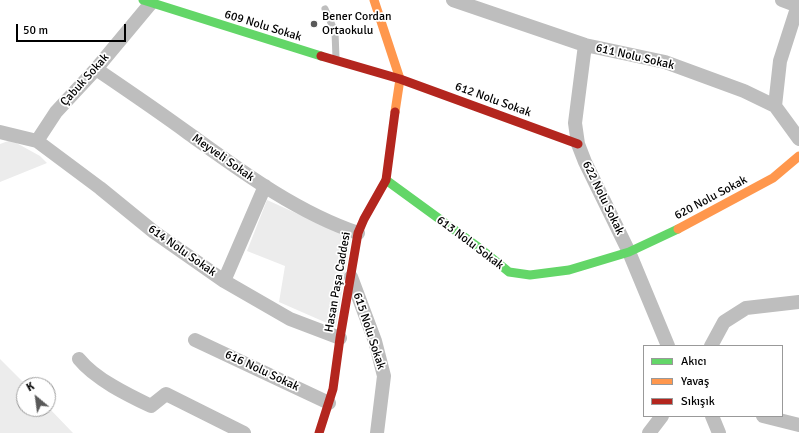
<!DOCTYPE html>
<meta charset="utf-8">
<style>
body{margin:0}
#map{position:relative;width:799px;height:433px;overflow:hidden;background:#fff;font-family:Signika,sans-serif}
canvas{display:block}
.legend{position:absolute;left:643px;top:345px;width:140px;height:72px;box-sizing:border-box;background:#fff;border:1px solid #999;margin:0;padding:5px 7px;list-style:none;font-size:12px;color:#000}
.legend li{display:flex;align-items:center;gap:8px;height:20px}
.legend b{width:20px;border:1px solid #999}
.north{position:absolute;left:16px;top:377px;width:40px;height:40px;box-sizing:border-box;background:#fff;border:1px solid #999;border-radius:50%;rotate:331deg;font-size:11px;font-weight:700;line-height:16px;text-align:center;color:#000}
.north::after{content:'';display:block;margin:auto;width:14px;height:18px;background:#595959;clip-path:polygon(50% 0,100% 100%,50% 72%,0 100%)}
.scale{position:absolute;left:16px;top:24px;width:110px;height:18px;box-sizing:border-box;border:2px solid #000;border-top:0;padding-left:5px;font-size:12px;line-height:14px;white-space:nowrap;color:#000;-webkit-text-stroke:3px #fff;paint-order:stroke}
</style>
<div id="map">
<canvas width="799" height="433"></canvas>
<ul class="legend">
<li><b style="height:5px;background:#63d668"></b>Akıcı</li>
<li><b style="height:5px;background:#ff974d"></b>Yavaş</li>
<li><b style="height:5px;background:#b3261e"></b>Sıkışık</li>
</ul>
<div class="north">K</div>
<div class="scale">50 m</div>
</div>
<script>
const context = document.querySelector('canvas').getContext('2d');
context.lineJoin = 'round';
function fillPath(path, color) {
  context.fillStyle = color;
  context.fill(path, 'evenodd');
}
function stroke(path, color, width, dash) {
  context.strokeStyle = color;
  context.lineWidth = width;
  context.lineCap = dash ? 'butt' : 'round';
  context.setLineDash(dash || []);
  context.stroke(path);
}
function write(font, color, halo, rows, align = 'center') {
  context.font = font + ' Signika,sans-serif';
  context.lineWidth = 3.5;
  context.setLineDash([]);
  context.textBaseline = 'middle';
  context.strokeStyle = halo;
  context.fillStyle = color;
  for (const [text, x, y, turn = 0] of rows) {
    context.save();
    context.translate(x, y);
    context.rotate((+turn || 0) * Math.PI / 180);
    context.textAlign = isNaN(turn) ? turn : align;
    if (halo) context.strokeText(text, 0, 0);
    context.fillText(text, 0, 0);
    context.restore();
  }
}
const green = new Path2D(`
 M 11,140 L 40,156 L 47,163 L 0,182 L 0,144 Z
 M 267,200 L 351,238 L 336,327 L 279,302 L 285,266 L 247,251 Z
 M 0,359 L 26,385 L 24,385 L 24,409 L 48,409 L 48,407 L 73,433 L 0,433 Z`);
const lane = new Path2D(`
 M 325,9 L 335,32 L 336,58`);
const street = new Path2D(`
 M 453,0 L 585,45 L 665,62 L 744,91 L 775,106 L 799,139
 M 782,0 L 798,6
 M 585,45 L 575,123 L 578,144 L 585,162 L 629,252 L 668,346
 M 96,69 C 127,90 158,111 188,133 C 241,171 296,212 358,233
 M 775,106 L 780,61 L 799,2
 M 0,132 L 37,141 L 100,188 L 154,232 L 224,281 L 290,319 L 340,338
 M 37,141 L 56,112 L 96,69 L 151,3
 M 351,277 L 375,341 L 384,376 L 377,433
 M 224,281 L 265,186
 M 195,340 L 329,403
 M 711,346 L 724,322 L 746,308 L 799,302
 M 79,359 C 95,379 128,395 151,406 L 166,394 L 244,433
 M 712,416 L 719,433
 M 763,416 L 799,425
 M 649,433 L 662,416`);
const fast = new Path2D(`
 M 143,0 L 321,56
 M 386,180 L 482,250 L 509,272 L 530,275 L 569,270 L 629,252 L 678,229`);
const slow = new Path2D(`
 M 374,0 L 400,79 L 395,112
 M 678,229 L 773,178 L 799,156`);
const jam = new Path2D(`
 M 321,56 L 400,79 L 578,144
 M 319,433 L 333,389 L 340,338 L 358,233 L 364,219 L 386,180 L 395,112`);
const markers = [
 [314,24,4,"#595959"]
];
const poiNames = [
 ["Bener Cordan",322,17],
 ["Ortaokulu",322,31]
];
const streetNames = [
 ["609 Nolu Sokak",263,26,17],
 ["611 Nolu Sokak",635,57,13],
 ["Çabuk Sokak",85,80,-48],
 ["612 Nolu Sokak",493,100,20],
 ["Meyveli Sokak",223,158,35],
 ["622 Nolu Sokak",603,198,64],
 ["620 Nolu Sokak",711,198,-28],
 ["613 Nolu Sokak",470,243,37],
 ["614 Nolu Sokak",182,251,35],
 ["Hasan Paşa Caddesi",338,282,-80],
 ["615 Nolu Sokak",369,331,72],
 ["616 Nolu Sokak",262,371,25]
];
fillPath(green, '#ececec');
stroke(lane, '#bebebe', 7);
stroke(street, '#bebebe', 14);
stroke(fast, '#63d668', 9);
stroke(slow, '#ff974d', 9);
stroke(jam, '#b3261e', 9);
for (const [x, y, r, color] of markers) {
  const dot = new Path2D();
  dot.arc(x, y, r, 0, 2 * Math.PI);
  context.fillStyle = color;
  context.fill(dot);
  stroke(dot, '#fff', 1.5);
}
write('12px', '#000', '#fff', poiNames, 'left');
write('12px', '#000', '#fff', streetNames);
</script>
